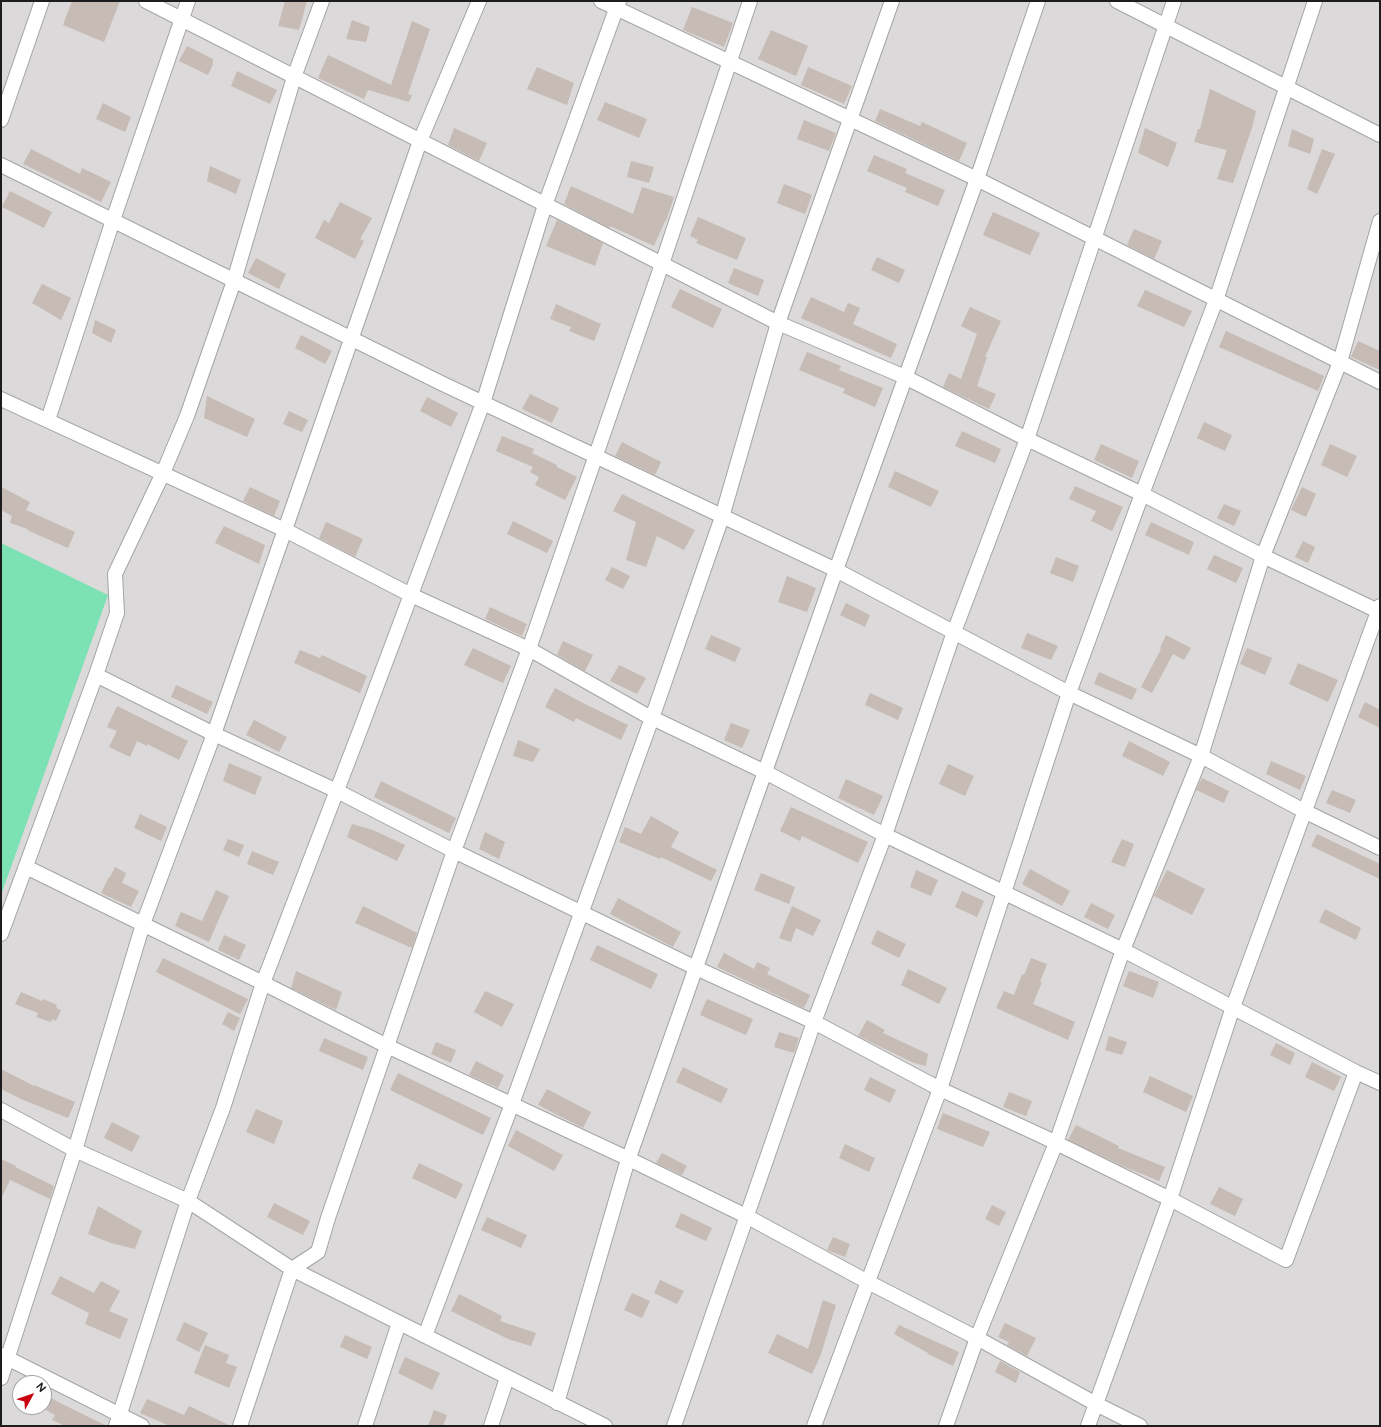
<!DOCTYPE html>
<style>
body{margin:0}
#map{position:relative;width:1381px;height:1427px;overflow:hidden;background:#eee9e2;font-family:Figtree,sans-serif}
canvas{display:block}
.frame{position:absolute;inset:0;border:2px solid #1d1d1d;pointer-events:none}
.north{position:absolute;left:12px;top:1375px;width:40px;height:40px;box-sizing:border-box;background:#fff;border:1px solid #a5a5a5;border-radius:50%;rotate:50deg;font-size:11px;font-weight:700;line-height:16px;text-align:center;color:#1d1d1d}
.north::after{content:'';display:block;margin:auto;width:14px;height:18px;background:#c9000d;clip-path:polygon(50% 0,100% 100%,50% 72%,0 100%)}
</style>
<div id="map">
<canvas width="1381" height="1427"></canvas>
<div class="frame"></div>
<div class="north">N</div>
</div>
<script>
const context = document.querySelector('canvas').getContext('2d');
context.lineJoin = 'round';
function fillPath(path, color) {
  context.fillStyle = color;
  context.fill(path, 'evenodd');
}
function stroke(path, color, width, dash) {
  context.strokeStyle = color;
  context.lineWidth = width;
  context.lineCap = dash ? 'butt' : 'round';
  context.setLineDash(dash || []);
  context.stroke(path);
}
const residential = new Path2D(`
 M 1,1 L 1380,1 L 1380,1426 L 1,1426 ZM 20,1383 L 44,1383 L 44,1407 L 20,1407 Z`);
const pitch = new Path2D(`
 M 1,543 L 108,595 L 1,895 Z`);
const building = new Path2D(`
 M 72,1 L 120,1 L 104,42 L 63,25 Z
 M 285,1 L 307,1 L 299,30 L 278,26 Z
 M 692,7 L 733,23 L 724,47 L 683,30 Z
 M 352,20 L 370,27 L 366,42 L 346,39 Z
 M 412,21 L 430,29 L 408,94 L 412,95 L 409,102 L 368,90 L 364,99 L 318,78 L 328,55 L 391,85 Z
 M 771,30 L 808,46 L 796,76 L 758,59 Z
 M 187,46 L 213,59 L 213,64 L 208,75 L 179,61 Z
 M 537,67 L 574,83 L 567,105 L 527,89 Z
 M 808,67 L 852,86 L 844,104 L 801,85 Z
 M 237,71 L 277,90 L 270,104 L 231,86 Z
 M 1210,89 L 1256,111 L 1252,128 L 1233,183 L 1217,179 L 1227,150 L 1194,142 L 1198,129 L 1200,129 Z
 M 605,102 L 647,119 L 639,138 L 597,120 Z
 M 103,103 L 131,117 L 125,132 L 96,119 Z
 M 880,109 L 920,126 L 922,122 L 967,143 L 959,161 L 875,121 Z
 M 804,120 L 836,133 L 829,151 L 797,139 Z
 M 454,128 L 487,143 L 479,161 L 448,145 Z
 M 1145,128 L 1177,143 L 1168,167 L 1138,153 Z
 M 1292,129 L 1314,139 L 1310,154 L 1288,146 Z
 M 31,149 L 80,174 L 82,168 L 111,182 L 101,202 L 23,164 Z
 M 1322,149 L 1335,154 L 1317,194 L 1307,189 Z
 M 874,155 L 907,169 L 905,173 L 945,190 L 938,206 L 905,192 L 907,188 L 867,171 Z
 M 631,161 L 654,167 L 649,183 L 627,177 Z
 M 210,166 L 241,180 L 236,194 L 207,181 Z
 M 784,184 L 812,195 L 805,214 L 777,203 Z
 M 571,186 L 633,214 L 642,187 L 674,197 L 666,221 L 665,221 L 654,246 L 610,226 L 609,228 L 564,204 Z
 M 10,191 L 52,212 L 44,228 L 2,207 Z
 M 340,202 L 372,218 L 360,239 L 364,241 L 355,259 L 315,238 L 324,220 L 329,223 Z
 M 993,212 L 1040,233 L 1030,255 L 983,235 Z
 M 698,217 L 746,238 L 737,260 L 696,243 L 698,240 L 690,236 Z
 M 557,220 L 603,243 L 595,266 L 546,246 Z
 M 1134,229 L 1162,241 L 1154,259 L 1127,245 Z
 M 877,257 L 905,270 L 899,283 L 871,270 Z
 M 256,258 L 286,274 L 279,289 L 248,273 Z
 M 734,268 L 764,280 L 758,296 L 728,283 Z
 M 42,284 L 71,298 L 61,320 L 32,303 Z
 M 680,289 L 722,309 L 713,328 L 671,307 Z
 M 1145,290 L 1192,311 L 1184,327 L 1137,306 Z
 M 811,297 L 844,312 L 848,303 L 860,308 L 853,324 L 897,344 L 891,358 L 801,318 Z
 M 556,304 L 601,324 L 594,341 L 569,331 L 571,327 L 550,319 Z
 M 970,307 L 1001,321 L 985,357 L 987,357 L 977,386 L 996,394 L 989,409 L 943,387 L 949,373 L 961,379 L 977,334 L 961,326 Z
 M 95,320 L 116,330 L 111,343 L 92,333 Z
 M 1226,331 L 1324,376 L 1318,391 L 1219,347 Z
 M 301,335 L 332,351 L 325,364 L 295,348 Z
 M 1358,341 L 1380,351 L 1380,370 L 1351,357 Z
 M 807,352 L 841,366 L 839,370 L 883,388 L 875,407 L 843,393 L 845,389 L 799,370 Z
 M 530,394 L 559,408 L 552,423 L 522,409 Z
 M 207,396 L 255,419 L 247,437 L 204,418 Z
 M 427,397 L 458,413 L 451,427 L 420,411 Z
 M 289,411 L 308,420 L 302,432 L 283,424 Z
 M 1204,422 L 1232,435 L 1225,451 L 1197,438 Z
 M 962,431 L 1001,449 L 995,463 L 955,446 Z
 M 502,436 L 534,449 L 532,453 L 557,465 L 557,467 L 577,477 L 565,500 L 535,485 L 539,477 L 530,472 L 533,467 L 496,451 Z
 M 622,442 L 661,462 L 655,475 L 615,456 Z
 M 1101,444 L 1139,461 L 1132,478 L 1094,460 Z
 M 1330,444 L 1357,456 L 1347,477 L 1321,465 Z
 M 895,471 L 939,491 L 931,507 L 888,487 Z
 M 1075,486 L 1123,507 L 1112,531 L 1091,521 L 1096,511 L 1069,499 Z
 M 1,487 L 30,502 L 26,510 L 75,532 L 68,548 L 27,530 L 28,529 L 10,523 L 12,516 L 1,510 Z
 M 250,487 L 280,501 L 274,516 L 243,501 Z
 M 1302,487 L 1316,494 L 1306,517 L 1291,510 Z
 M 622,494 L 695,530 L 684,550 L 657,536 L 646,567 L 626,560 L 636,522 L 613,511 Z
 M 1224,504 L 1241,511 L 1234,526 L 1217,518 Z
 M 513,521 L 553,541 L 547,553 L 507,534 Z
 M 326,522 L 363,539 L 355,557 L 319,538 Z
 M 1151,522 L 1194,542 L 1189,555 L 1145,535 Z
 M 224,526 L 265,545 L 259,564 L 215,543 Z
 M 1303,541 L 1315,547 L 1308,563 L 1295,557 Z
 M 1214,555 L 1243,568 L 1236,583 L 1207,569 Z
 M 1056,557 L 1079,566 L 1073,582 L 1050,573 Z
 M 612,567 L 630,576 L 623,589 L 605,580 Z
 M 787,576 L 816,588 L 807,612 L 778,602 Z
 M 846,603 L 870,615 L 865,627 L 840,615 Z
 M 490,607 L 527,624 L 522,636 L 485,619 Z
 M 1027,633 L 1058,646 L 1051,660 L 1021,648 Z
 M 711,635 L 741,648 L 735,662 L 705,649 Z
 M 1166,635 L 1191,648 L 1184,660 L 1173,654 L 1152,693 L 1141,687 L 1161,649 L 1160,648 Z
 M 563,641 L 593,655 L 585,671 L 557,655 Z
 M 473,648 L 511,666 L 503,683 L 464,665 Z
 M 1247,648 L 1272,658 L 1265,675 L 1240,664 Z
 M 300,650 L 320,658 L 322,655 L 367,676 L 360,693 L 294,663 Z
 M 1298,663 L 1338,680 L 1328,702 L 1289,684 Z
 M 619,665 L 646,678 L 637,694 L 610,681 Z
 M 1099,672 L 1137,689 L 1132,700 L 1094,684 Z
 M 176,685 L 213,702 L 207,714 L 171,697 Z
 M 555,688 L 583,703 L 628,725 L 621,740 L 576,718 L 574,722 L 545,707 Z
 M 870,693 L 903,708 L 898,720 L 865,705 Z
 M 1365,702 L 1380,710 L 1380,728 L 1358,717 Z
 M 117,706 L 188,741 L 179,760 L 147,744 L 147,746 L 137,741 L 130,757 L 109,747 L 117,731 L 107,727 Z
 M 254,720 L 287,737 L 279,752 L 246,735 Z
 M 731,723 L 750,730 L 742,748 L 724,740 Z
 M 518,740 L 540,749 L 533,762 L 513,756 Z
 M 1129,741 L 1170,762 L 1163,776 L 1122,756 Z
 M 1271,761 L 1306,776 L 1300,790 L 1266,774 Z
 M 229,763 L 262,777 L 255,795 L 223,781 Z
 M 948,764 L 974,776 L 965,796 L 939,784 Z
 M 1202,778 L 1229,791 L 1224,803 L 1196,790 Z
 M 846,779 L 883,796 L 874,815 L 838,798 Z
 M 381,781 L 456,818 L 449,833 L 374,797 Z
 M 1332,790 L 1356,800 L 1350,813 L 1326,803 Z
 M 791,807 L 868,842 L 858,863 L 802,836 L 800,841 L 780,831 Z
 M 140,814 L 167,827 L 161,841 L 134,828 Z
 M 651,816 L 679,832 L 671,847 L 717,870 L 711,881 L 661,857 L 660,859 L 619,842 L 625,827 L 641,834 Z
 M 352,824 L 373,830 L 405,845 L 397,861 L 347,837 Z
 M 485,832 L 505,842 L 499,859 L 479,849 Z
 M 1317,834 L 1380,864 L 1380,879 L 1311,846 Z
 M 228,839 L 244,845 L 239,857 L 223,850 Z
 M 1122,839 L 1134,844 L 1125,867 L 1111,862 Z
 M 252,851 L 279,862 L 273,875 L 247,864 Z
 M 115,867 L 126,873 L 122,883 L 139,891 L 131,907 L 101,893 L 109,877 L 110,877 Z
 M 1030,869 L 1070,891 L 1062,906 L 1022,884 Z
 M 916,870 L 938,880 L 931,896 L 910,887 Z
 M 1167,870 L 1205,889 L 1192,915 L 1154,896 Z
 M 761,873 L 795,887 L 789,904 L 754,890 Z
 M 216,890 L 229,896 L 209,942 L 175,926 L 181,912 L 202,921 Z
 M 962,891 L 984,901 L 977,917 L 955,907 Z
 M 618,898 L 681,932 L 673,947 L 610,914 Z
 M 1091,903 L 1115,915 L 1108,929 L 1084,917 Z
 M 363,906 L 417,933 L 412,948 L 355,923 Z
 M 792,906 L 821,920 L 813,936 L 796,928 L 791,942 L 779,938 Z
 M 1325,909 L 1361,928 L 1356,940 L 1319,922 Z
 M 877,930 L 906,944 L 899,958 L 871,944 Z
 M 224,935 L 246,945 L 239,960 L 218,950 Z
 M 597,945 L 658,974 L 651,989 L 590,960 Z
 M 724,953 L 754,969 L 757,962 L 770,968 L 767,974 L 810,995 L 804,1008 L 717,967 Z
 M 163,958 L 248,999 L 240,1014 L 156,972 Z
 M 1031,958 L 1047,964 L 1040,982 L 1042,982 L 1033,1004 L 1075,1022 L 1068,1040 L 996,1008 L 1004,991 L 1014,995 L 1022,974 L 1024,975 Z
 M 908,969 L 947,988 L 939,1004 L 901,985 Z
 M 296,971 L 342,992 L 336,1010 L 291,988 Z
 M 1129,971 L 1159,982 L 1153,998 L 1123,986 Z
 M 485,991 L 514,1004 L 502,1027 L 474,1012 Z
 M 21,992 L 42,1001 L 43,999 L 57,1005 L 56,1008 L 61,1010 L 56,1021 L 52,1019 L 51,1022 L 36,1017 L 38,1013 L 15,1004 Z
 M 707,999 L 753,1019 L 746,1035 L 700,1015 Z
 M 228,1012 L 240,1018 L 234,1031 L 222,1024 Z
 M 867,1020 L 885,1030 L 883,1033 L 928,1054 L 926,1066 L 914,1063 L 858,1036 Z
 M 779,1032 L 799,1038 L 794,1053 L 774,1047 Z
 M 1109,1036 L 1127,1042 L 1122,1055 L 1105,1050 Z
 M 324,1038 L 368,1057 L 363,1070 L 319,1051 Z
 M 436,1042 L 456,1050 L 451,1063 L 431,1054 Z
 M 1276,1043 L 1295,1053 L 1290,1065 L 1270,1055 Z
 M 476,1061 L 504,1075 L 498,1088 L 469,1075 Z
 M 1312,1062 L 1341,1077 L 1334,1091 L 1305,1077 Z
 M 683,1067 L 728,1089 L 721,1103 L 676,1082 Z
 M 1,1069 L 34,1086 L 34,1085 L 75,1102 L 68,1118 L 21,1099 L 1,1089 Z
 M 398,1073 L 491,1118 L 483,1135 L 390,1090 Z
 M 1150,1076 L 1193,1096 L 1186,1112 L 1143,1092 Z
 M 870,1077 L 896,1090 L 890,1103 L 864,1090 Z
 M 547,1089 L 591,1112 L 583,1128 L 538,1105 Z
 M 1009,1092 L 1032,1101 L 1026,1116 L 1003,1107 Z
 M 256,1109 L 283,1121 L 274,1144 L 246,1132 Z
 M 943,1113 L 990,1132 L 983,1147 L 937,1129 Z
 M 112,1122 L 140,1136 L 132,1152 L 104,1138 Z
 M 1076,1125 L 1119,1146 L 1118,1148 L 1165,1167 L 1159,1181 L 1120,1165 L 1068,1140 Z
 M 516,1130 L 563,1155 L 554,1171 L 508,1146 Z
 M 845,1144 L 875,1158 L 869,1172 L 839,1158 Z
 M 662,1153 L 687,1166 L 682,1175 L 656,1163 Z
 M 1,1159 L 16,1166 L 15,1167 L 54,1186 L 50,1199 L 10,1180 L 1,1199 Z
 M 419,1163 L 463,1184 L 456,1199 L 412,1178 Z
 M 1219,1187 L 1243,1199 L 1235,1216 L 1210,1204 Z
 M 274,1203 L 310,1221 L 303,1235 L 267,1217 Z
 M 992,1205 L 1006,1212 L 999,1226 L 985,1219 Z
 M 98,1206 L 142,1231 L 135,1249 L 111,1243 L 88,1234 Z
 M 681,1213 L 712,1228 L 706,1241 L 675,1227 Z
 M 487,1217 L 527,1235 L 521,1248 L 481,1230 Z
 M 833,1237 L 850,1244 L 845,1257 L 827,1250 Z
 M 60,1276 L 94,1293 L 101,1281 L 120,1291 L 109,1311 L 128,1319 L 120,1339 L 85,1324 L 89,1313 L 51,1294 Z
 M 660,1280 L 684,1291 L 677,1304 L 654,1293 Z
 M 632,1293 L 650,1301 L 642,1318 L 624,1310 Z
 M 459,1294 L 502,1316 L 500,1321 L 536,1333 L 531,1346 L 508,1339 L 451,1311 Z
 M 823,1300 L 836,1305 L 820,1357 L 812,1374 L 768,1353 L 777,1334 L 808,1349 Z
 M 184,1322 L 208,1333 L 199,1352 L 176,1340 Z
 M 1005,1323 L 1036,1338 L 1027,1356 L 1007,1345 L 1009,1342 L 998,1337 Z
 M 899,1325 L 959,1352 L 953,1366 L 928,1354 L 928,1353 L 894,1334 Z
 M 345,1335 L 372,1347 L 367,1359 L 340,1347 Z
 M 205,1345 L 229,1355 L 226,1363 L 237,1367 L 229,1388 L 194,1373 Z
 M 405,1357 L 440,1373 L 432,1390 L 398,1373 Z
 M 1000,1361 L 1020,1372 L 1016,1383 L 995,1372 Z
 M 44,1394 L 62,1404 L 107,1426 L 65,1426 L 52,1420 L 55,1415 L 44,1409 Z
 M 147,1399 L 184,1415 L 189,1406 L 231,1426 L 170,1426 L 140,1413 Z
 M 434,1410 L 447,1415 L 443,1426 L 428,1426 Z`);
const minor = new Path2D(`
 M 146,1 L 778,323 L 905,377 L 1027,439 L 1142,494 L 1263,556 L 1380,612
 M 601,1 L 977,179 L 1380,382
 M 1117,1 L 1380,135
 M 1,120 L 42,1
 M 1,165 L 441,383 L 836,570 L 1069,693 L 1201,756 L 1306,812 L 1380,848
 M 1,399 L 285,530 L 411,595 L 529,649 L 644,714 L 765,772 L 885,835 L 1123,950 L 1356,1072 L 1380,1083
 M 48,420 L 113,220 L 188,1
 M 96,675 L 214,734 L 337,791 L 454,851 L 696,968 L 814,1022 L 940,1089 L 1042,1136 L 1170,1199 L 1286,1260 L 1356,1072
 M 26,867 L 263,983 L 387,1046 L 629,1159 L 746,1216 L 868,1282 L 977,1338 L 1096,1404 L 1140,1426
 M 1,934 L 96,675 L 117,613 L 115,574 L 163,473 L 187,416 L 234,281 L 294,77 L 322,1
 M 1,1110 L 75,1150 L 188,1201 L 292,1269 L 605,1426
 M 425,1336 L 512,1104 L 652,718 L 722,517 L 778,323 L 892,1
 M 1,1355 L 142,1426
 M 1,1378 L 75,1150 L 143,924 L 214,734 L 420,141 L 479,1
 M 557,1403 L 626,1166 L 836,570 L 977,179 L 1038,1
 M 116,1426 L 188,1201 L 223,1108 L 263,983 L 359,733 L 483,403 L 545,205 L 619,1
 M 240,1426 L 292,1269 L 318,1252 L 328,1218 L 454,851 L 529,649 L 662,264 L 750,1
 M 365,1426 L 399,1323
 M 491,1426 L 507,1378
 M 674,1426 L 814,1022 L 885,835 L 954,632 L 1027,439 L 1174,1
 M 814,1426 L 940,1089 L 1069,693 L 1142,494 L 1216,300 L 1315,1
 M 946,1426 L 977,1338 L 1056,1143 L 1123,950 L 1201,756 L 1263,556 L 1340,362 L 1380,221
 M 1088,1426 L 1170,1199 L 1233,1007 L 1380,606`);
fillPath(residential, '#dbd9d9');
fillPath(pitch, '#7ce1b3');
fillPath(building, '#c6bbb5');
stroke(minor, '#a4a4a4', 16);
stroke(minor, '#fff', 14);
</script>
